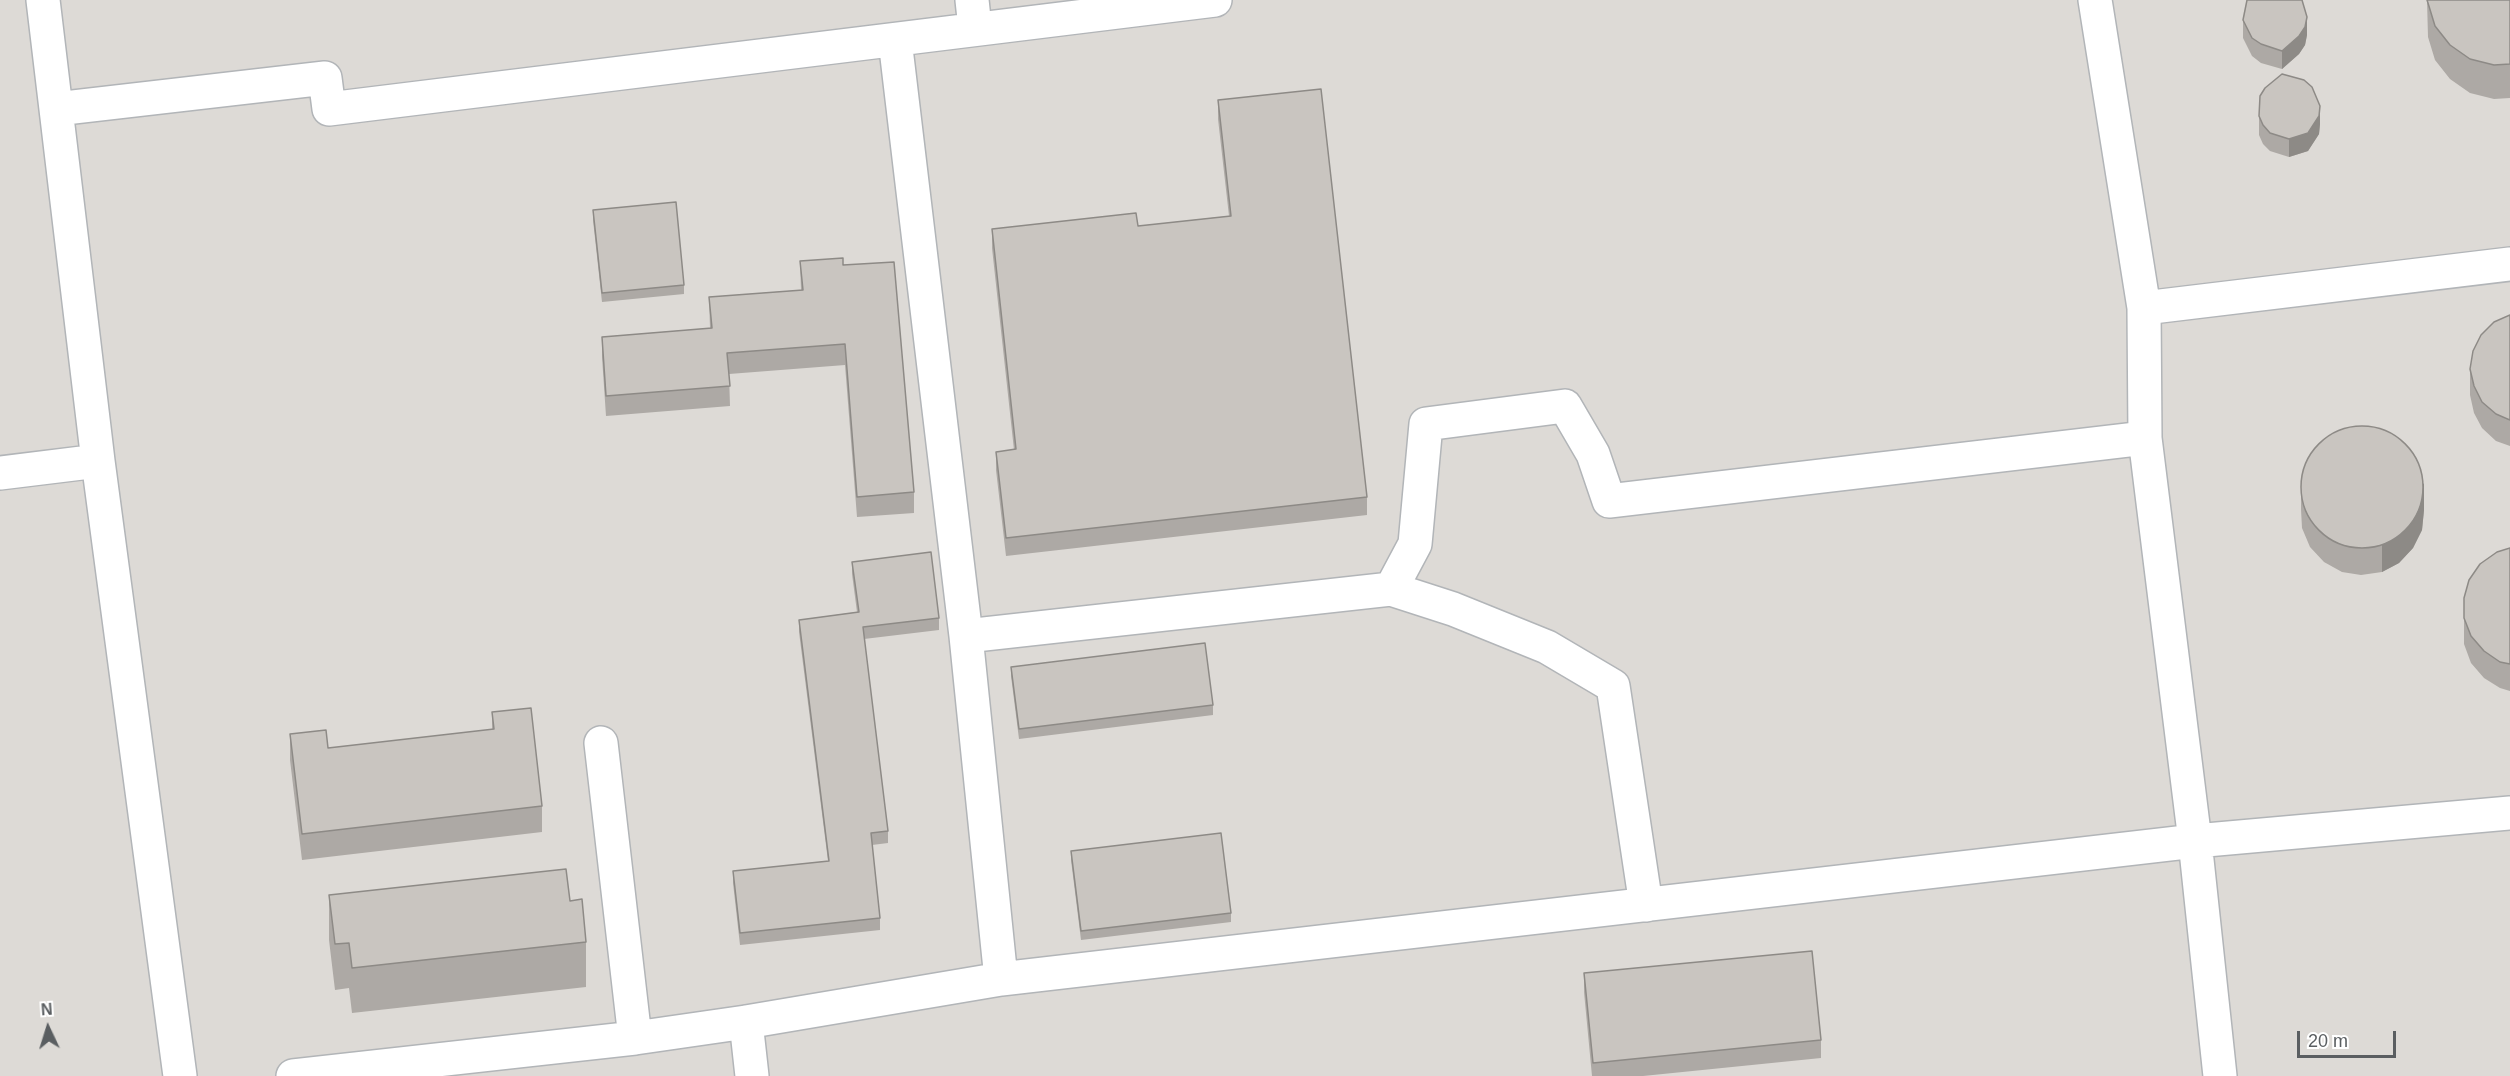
<!DOCTYPE html>
<style>
body{margin:0}
#map{position:relative;width:2510px;height:1076px;overflow:hidden;background:#ece8e2;font-family:Arial,sans-serif}
canvas{display:block}
.north{position:absolute;left:18px;top:998px;width:60px;height:60px;-webkit-text-stroke:4px #fff;paint-order:stroke;rotate:356deg;font-size:16px;font-weight:700;line-height:24px;text-align:center;color:#5a5e61}
.north::after{content:'';display:block;margin:auto;width:21px;height:27px;background:#5a5e61;clip-path:polygon(50% 0,100% 100%,50% 72%,0 100%)}
.scale{position:absolute;left:2297px;top:1031px;width:99px;height:27px;box-sizing:border-box;border:3px solid #5a5e61;border-top:0;padding-left:8px;font-size:18px;line-height:21px;white-space:nowrap;color:#5a5e61;-webkit-text-stroke:4px #fff;paint-order:stroke}
</style>
<div id="map">
<canvas width="2510" height="1076"></canvas>
<div class="north">N</div>
<div class="scale">20 m</div>
</div>
<script>
const context = document.querySelector('canvas').getContext('2d');
context.lineJoin = 'round';
function fillPath(path, color) {
  context.fillStyle = color;
  context.fill(path, 'evenodd');
}
function stroke(path, color, width, dash) {
  context.strokeStyle = color;
  context.lineWidth = width;
  context.lineCap = dash ? 'butt' : 'round';
  context.setLineDash(dash || []);
  context.stroke(path);
}
const industrial = new Path2D(`
 M 0,0 L 2510,0 L 2510,1076 L 0,1076 Z`);
const minor = new Path2D(`
 M 43,0 L 98,461 L 180,1076
 M 972,0 L 975,28
 M 2095,0 L 2144,308 L 2145,438 L 2195,841 L 2220,1076
 M 895,40 L 966,636 L 1001,979
 M 56,109 L 325,78 L 329,109 L 1215,0
 M 2144,308 L 2510,264
 M 0,473 L 98,461
 M 1391,589 L 1415,544 L 1426,424 L 1565,406 L 1593,454 L 1609,501 L 2145,438
 M 966,636 L 1391,589 L 1453,609 L 1547,647 L 1613,686 L 1646,905
 M 601,743 L 635,1038
 M 746,1022 L 752,1076
 M 293,1076 L 635,1038 L 746,1022 L 1001,979 L 2195,841 L 2510,813`);
const wall = new Path2D(`
 M 2427,0 L 2510,0 L 2510,98 L 2494,99 L 2470,93 L 2450,79 L 2435,60 L 2428,37 Z
 M 2243,20 L 2307,35 L 2305,45 L 2299,54 L 2282,69 L 2261,63 L 2252,56 L 2243,38 Z
 M 1218,100 L 1367,497 L 1367,515 L 1006,556 L 996,470 L 996,452 L 1014,450 L 992,248 L 992,229 L 1138,226 L 1229,216 L 1218,119 Z
 M 2259,116 L 2320,124 L 2319,134 L 2308,151 L 2289,157 L 2270,151 L 2263,144 L 2259,135 Z
 M 593,210 L 684,285 L 684,294 L 602,302 L 593,220 Z
 M 800,261 L 843,265 L 914,492 L 914,513 L 857,517 L 845,365 L 729,374 L 730,406 L 606,416 L 602,357 L 602,337 L 710,328 L 709,297 L 801,290 Z
 M 2510,315 L 2510,446 L 2496,441 L 2482,428 L 2474,413 L 2470,395 L 2470,369 Z
 M 2301,482 L 2424,510 L 2422,530 L 2413,548 L 2399,563 L 2382,572 L 2361,575 L 2342,572 L 2324,562 L 2310,547 L 2302,528 L 2301,509 Z
 M 2510,548 L 2510,691 L 2500,688 L 2484,678 L 2471,663 L 2464,644 L 2464,598 Z
 M 852,562 L 939,618 L 939,630 L 864,639 L 888,831 L 888,843 L 872,845 L 880,918 L 880,930 L 740,945 L 733,883 L 733,871 L 828,861 L 799,632 L 799,620 L 857,612 L 852,574 Z
 M 1011,667 L 1213,705 L 1213,715 L 1019,739 L 1011,676 Z
 M 492,712 L 542,806 L 542,832 L 302,860 L 290,760 L 290,734 L 328,748 L 492,730 Z
 M 1071,851 L 1231,913 L 1231,922 L 1081,940 L 1071,860 Z
 M 329,895 L 570,901 L 586,942 L 586,987 L 352,1013 L 349,988 L 335,990 L 329,940 Z
 M 1584,973 L 1821,1040 L 1821,1058 L 1643,1076 L 1592,1076 L 1584,992 Z`);
const shadedWall = new Path2D(`
 M 2307,17 L 2307,35 L 2305,45 L 2299,54 L 2282,69 L 2282,51 Z
 M 2320,106 L 2320,124 L 2319,134 L 2308,151 L 2289,157 L 2289,139 Z
 M 2424,483 L 2424,510 L 2422,530 L 2413,548 L 2399,563 L 2382,572 L 2382,545 Z`);
const building = new Path2D(`
 M 2247,0 L 2302,0 L 2307,17 L 2305,27 L 2299,36 L 2282,51 L 2261,44 L 2252,38 L 2243,20 Z
 M 2427,0 L 2510,0 L 2510,64 L 2494,65 L 2470,59 L 2450,45 L 2435,26 L 2428,3 Z
 M 2282,74 L 2304,80 L 2312,87 L 2320,106 L 2319,116 L 2308,133 L 2289,139 L 2270,133 L 2263,125 L 2259,116 L 2260,96 L 2265,88 Z
 M 1321,89 L 1367,497 L 1006,538 L 996,452 L 1016,449 L 992,229 L 1136,213 L 1138,226 L 1231,216 L 1218,100 Z
 M 676,202 L 684,285 L 602,293 L 593,210 Z
 M 843,258 L 843,265 L 894,262 L 914,492 L 857,497 L 845,344 L 727,353 L 730,386 L 606,396 L 602,337 L 712,328 L 709,297 L 803,290 L 800,261 Z
 M 2510,315 L 2510,420 L 2496,414 L 2482,402 L 2474,386 L 2470,369 L 2473,351 L 2481,335 L 2494,322 Z
 M2301 487a61 61 0 1 1 122 0a61 61 0 1 1-122 0Z
 M 2510,548 L 2510,664 L 2500,662 L 2484,651 L 2471,636 L 2464,618 L 2464,598 L 2469,580 L 2480,564 L 2497,552 Z
 M 931,552 L 939,618 L 863,627 L 888,831 L 871,833 L 880,918 L 740,933 L 733,871 L 829,861 L 799,620 L 859,612 L 852,562 Z
 M 1205,643 L 1213,705 L 1019,729 L 1011,667 Z
 M 531,708 L 542,806 L 302,834 L 290,734 L 326,730 L 328,748 L 494,729 L 492,712 Z
 M 1221,833 L 1231,913 L 1081,931 L 1071,851 Z
 M 566,869 L 570,901 L 582,899 L 586,942 L 352,968 L 349,943 L 335,944 L 329,895 Z
 M 1812,951 L 1821,1040 L 1593,1063 L 1584,973 Z`);
fillPath(industrial, '#dddad6');
stroke(minor, '#b2b5b8', 36);
stroke(minor, '#fff', 33);
fillPath(wall, '#ada9a5');
fillPath(shadedWall, '#8d8a86');
fillPath(building, '#c9c5c0');
stroke(building, '#8d8a86', 1.5);
</script>
